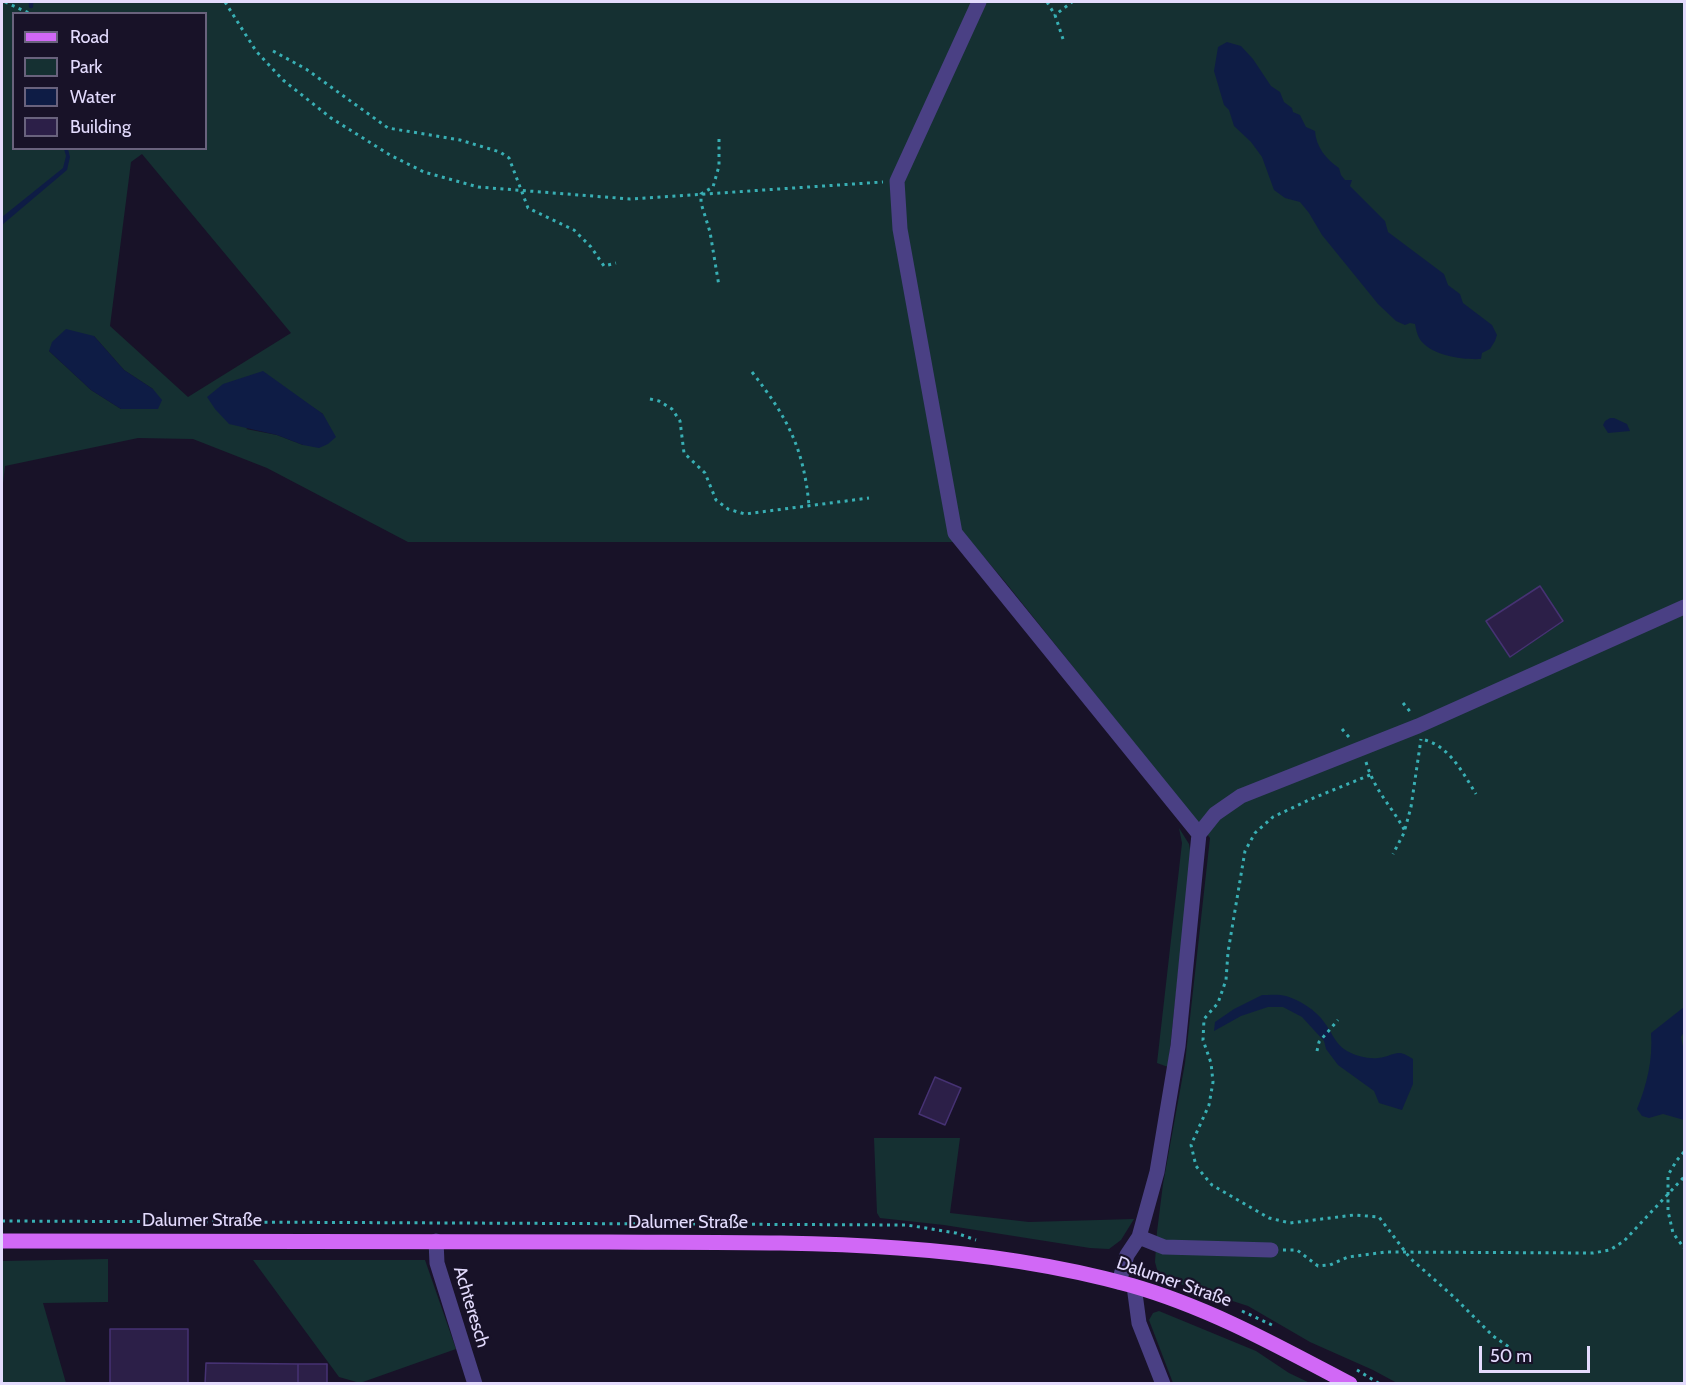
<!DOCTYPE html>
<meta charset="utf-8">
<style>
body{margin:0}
#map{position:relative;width:1686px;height:1385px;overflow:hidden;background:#181228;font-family:Cabin,sans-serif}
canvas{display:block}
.frame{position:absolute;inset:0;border:3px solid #e3dbfd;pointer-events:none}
.legend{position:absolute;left:12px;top:12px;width:195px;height:138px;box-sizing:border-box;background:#181228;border:2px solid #69627d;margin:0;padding:8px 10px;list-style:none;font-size:18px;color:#e3dbfd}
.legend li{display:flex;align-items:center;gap:12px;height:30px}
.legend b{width:30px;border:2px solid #69627d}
.scale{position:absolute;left:1479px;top:1346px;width:111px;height:27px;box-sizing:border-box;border:3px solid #e3dbfd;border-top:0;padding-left:8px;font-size:18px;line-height:21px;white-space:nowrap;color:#e3dbfd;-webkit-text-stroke:4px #181228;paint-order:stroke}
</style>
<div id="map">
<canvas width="1686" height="1385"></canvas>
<div class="frame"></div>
<ul class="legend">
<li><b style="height:8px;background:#d168f6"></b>Road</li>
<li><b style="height:16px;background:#153032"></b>Park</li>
<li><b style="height:16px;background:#0e1c45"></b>Water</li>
<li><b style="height:16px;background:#2c1f48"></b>Building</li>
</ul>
<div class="scale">50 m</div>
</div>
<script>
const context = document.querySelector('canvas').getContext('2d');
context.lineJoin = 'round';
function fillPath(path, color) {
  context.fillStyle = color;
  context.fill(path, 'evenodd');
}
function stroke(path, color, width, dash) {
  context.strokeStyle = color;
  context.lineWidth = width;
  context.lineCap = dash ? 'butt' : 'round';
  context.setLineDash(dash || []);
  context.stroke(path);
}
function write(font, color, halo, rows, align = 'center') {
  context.font = font + ' Cabin,sans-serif';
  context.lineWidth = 4.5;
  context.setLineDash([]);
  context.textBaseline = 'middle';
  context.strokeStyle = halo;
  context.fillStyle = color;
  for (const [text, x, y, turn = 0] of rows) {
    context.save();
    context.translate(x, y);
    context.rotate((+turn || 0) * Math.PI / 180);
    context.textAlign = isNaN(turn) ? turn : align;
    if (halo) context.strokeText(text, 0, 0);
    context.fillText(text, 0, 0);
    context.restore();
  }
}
const green = new Path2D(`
 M 2,2 L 1684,2 L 1684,1383 L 1397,1383 L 1373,1370 L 1310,1342 L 1248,1306 L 1165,1279 L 1158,1273 L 1155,1262 L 1157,1232 L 1163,1184 L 1185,1063 L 1210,838 L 1006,583 L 961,530 L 953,542 L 408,542 L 267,468 L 193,439 L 138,438 L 5,466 L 2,492 ZM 14,14 L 206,14 L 206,148 L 14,148 ZM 142,154 L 291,333 L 188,397 L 110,326 L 131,162 ZM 94,336 L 124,370 L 153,389 L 121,409 L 91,390 L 49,351 ZM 301,400 L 323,414 L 303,445 L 277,435 L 246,429 Z
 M 1179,828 L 1189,844 L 1191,855 L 1168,1067 L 1157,1063 L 1182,843 Z
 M 874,1138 L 960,1138 L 950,1213 L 1029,1222 L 1134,1219 L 1121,1240 L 1109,1249 L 1090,1248 L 944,1225 L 880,1218 L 877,1213 Z
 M 108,1259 L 108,1302 L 43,1303 L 66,1383 L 2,1383 L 2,1261 Z
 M 253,1260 L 425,1260 L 456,1349 L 360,1383 L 339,1377 Z
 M 1159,1311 L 1256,1351 L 1289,1373 L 1310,1383 L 1173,1383 L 1149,1320 L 1153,1313 Z`);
const water = new Path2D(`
 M 1227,42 L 1241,46 L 1253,59 L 1271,86 L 1280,92 L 1284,102 L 1292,108 L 1293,112 L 1300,115 L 1306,127 L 1315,131 C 1316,147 1326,159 1339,168 L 1341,175 L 1345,180 L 1352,180 L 1350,186 L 1385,221 L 1388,232 L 1444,274 L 1448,285 L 1460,294 L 1463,303 L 1492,325 L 1497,335 L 1495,341 L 1490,349 L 1482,353 L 1481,359 C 1464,360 1434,356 1422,342 C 1418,338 1416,330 1415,324 L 1410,323 L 1405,325 L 1396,321 L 1378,304 L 1322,235 L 1309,213 L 1300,202 L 1285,198 L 1274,190 L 1262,157 L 1251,142 L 1234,126 L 1229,110 L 1224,105 L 1214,71 L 1218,47 Z
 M 64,149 L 68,149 L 70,157 L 67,170 L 2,225 L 2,217 L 63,168 L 66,156 Z
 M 66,329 L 94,336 L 124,370 L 153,389 L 162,400 L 158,409 L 121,409 L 91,390 L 49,351 L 52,342 Z
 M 263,371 L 323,414 L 336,437 L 328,444 L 319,448 L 303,445 L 277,435 L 229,424 L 215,409 L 207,397 L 223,384 Z
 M 1610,418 L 1614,418 L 1627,424 L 1630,431 L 1608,433 L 1603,425 L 1605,421 Z
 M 1262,995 C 1269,995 1279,994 1286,996 C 1299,1000 1316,1010 1324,1022 C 1332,1032 1335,1044 1347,1051 C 1356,1056 1368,1059 1378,1058 C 1395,1056 1396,1047 1413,1059 L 1413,1084 L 1402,1110 L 1379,1103 L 1374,1091 L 1338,1065 L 1326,1049 L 1324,1041 L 1302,1017 L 1283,1007 L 1268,1007 L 1241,1016 L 1214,1031 L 1215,1022 L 1234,1009 Z
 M 1684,1007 L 1684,1032 L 1681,1037 L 1684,1052 L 1684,1120 L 1663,1114 L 1649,1118 L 1642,1116 L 1637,1109 C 1647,1084 1653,1060 1651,1033 Z`);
const stream = new Path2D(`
 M 31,2 L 31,6`);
const building = new Path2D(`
 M 1540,586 L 1563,621 L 1510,657 L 1486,621 Z
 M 935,1077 L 961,1088 L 945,1125 L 919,1114 Z
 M 110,1329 L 188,1329 L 188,1384 L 110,1384 Z
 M 206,1363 L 298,1364 L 298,1384 L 205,1384 Z
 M 298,1364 L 327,1364 L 327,1384 L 298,1384 Z`);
const path = new Path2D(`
 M 5,2 L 31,14
 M 225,2 L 256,51 L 283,80 L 331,118 L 390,155 L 424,172 L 478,187 L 630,199 L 883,182
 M 1047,2 L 1055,15
 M 1063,39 L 1055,15 L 1072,2
 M 273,51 L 306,69 L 388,128 L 460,140 L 500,152 L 509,158 L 528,208 L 574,230 L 591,247 L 604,266 L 616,263
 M 719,139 L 719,166 L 713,187 L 701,194 L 701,203 L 710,232 L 719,286
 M 752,372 C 787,417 804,448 809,506
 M 650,399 L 659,401 L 672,409 L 680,421 L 684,453 L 705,473 L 716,500 L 728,509 L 745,514 L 869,498
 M 1403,703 L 1412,714
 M 1342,729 L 1349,737
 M 1425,740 C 1450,747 1463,773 1476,794
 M 1366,762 C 1375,792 1391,805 1405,831 L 1393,854
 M 1370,775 L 1311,799 L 1273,817 L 1255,833 L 1245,851 L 1228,952 L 1226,980 L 1218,1003 L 1204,1019 L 1203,1040 L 1211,1063 L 1213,1082 L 1209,1105 L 1191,1145 L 1196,1166 L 1212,1185 L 1269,1218 L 1290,1223 L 1354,1215 L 1379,1217 L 1410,1258 L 1455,1298 L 1493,1336 L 1509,1347
 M 1405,829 L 1411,807 L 1421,739
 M 1317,1051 L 1319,1042 L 1338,1020
 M 1684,1152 L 1677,1160 L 1668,1175 L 1668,1211 L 1673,1233 L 1684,1248
 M 2,1221 L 907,1225 L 956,1233 L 976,1240
 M 1283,1250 L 1297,1250 L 1318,1266 L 1330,1265 L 1348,1257 L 1386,1252 L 1593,1253 L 1610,1250 L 1624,1241 L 1684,1177
 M 1242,1311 L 1274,1326
 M 1357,1370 L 1380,1384`);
const minor = new Path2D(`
 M 979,2 L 897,181 L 900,229 L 955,533 L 1199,834 L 1178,1046 L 1157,1172 L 1139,1237 L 1127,1255 L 1119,1282
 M 1199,834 L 1215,814 L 1241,796 L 1418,726 L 1684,607
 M 1139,1237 L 1164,1247 L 1271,1250
 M 436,1241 L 437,1263 L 475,1384
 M 1134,1286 L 1139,1323 L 1163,1384`);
const major = new Path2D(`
 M 2,1241 C 204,1240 406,1241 609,1242 C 783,1243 960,1238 1130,1285 C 1208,1307 1278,1346 1350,1384`);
const streetNames = [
 ["Dalumer Straße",202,1221],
 ["Dalumer Straße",688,1223],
 ["Dalumer Straße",1174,1282,19],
 ["Achteresch",471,1307,73]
];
fillPath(green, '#153032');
fillPath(water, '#0e1c45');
stroke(stream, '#0e1c45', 4.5);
fillPath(building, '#2c1f48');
stroke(building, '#463273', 1.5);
stroke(path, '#38afb4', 3, [3, 4.5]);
stroke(minor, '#4a4084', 15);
stroke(major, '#d168f6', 15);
write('18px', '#e3dbfd', '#181228', streetNames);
</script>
